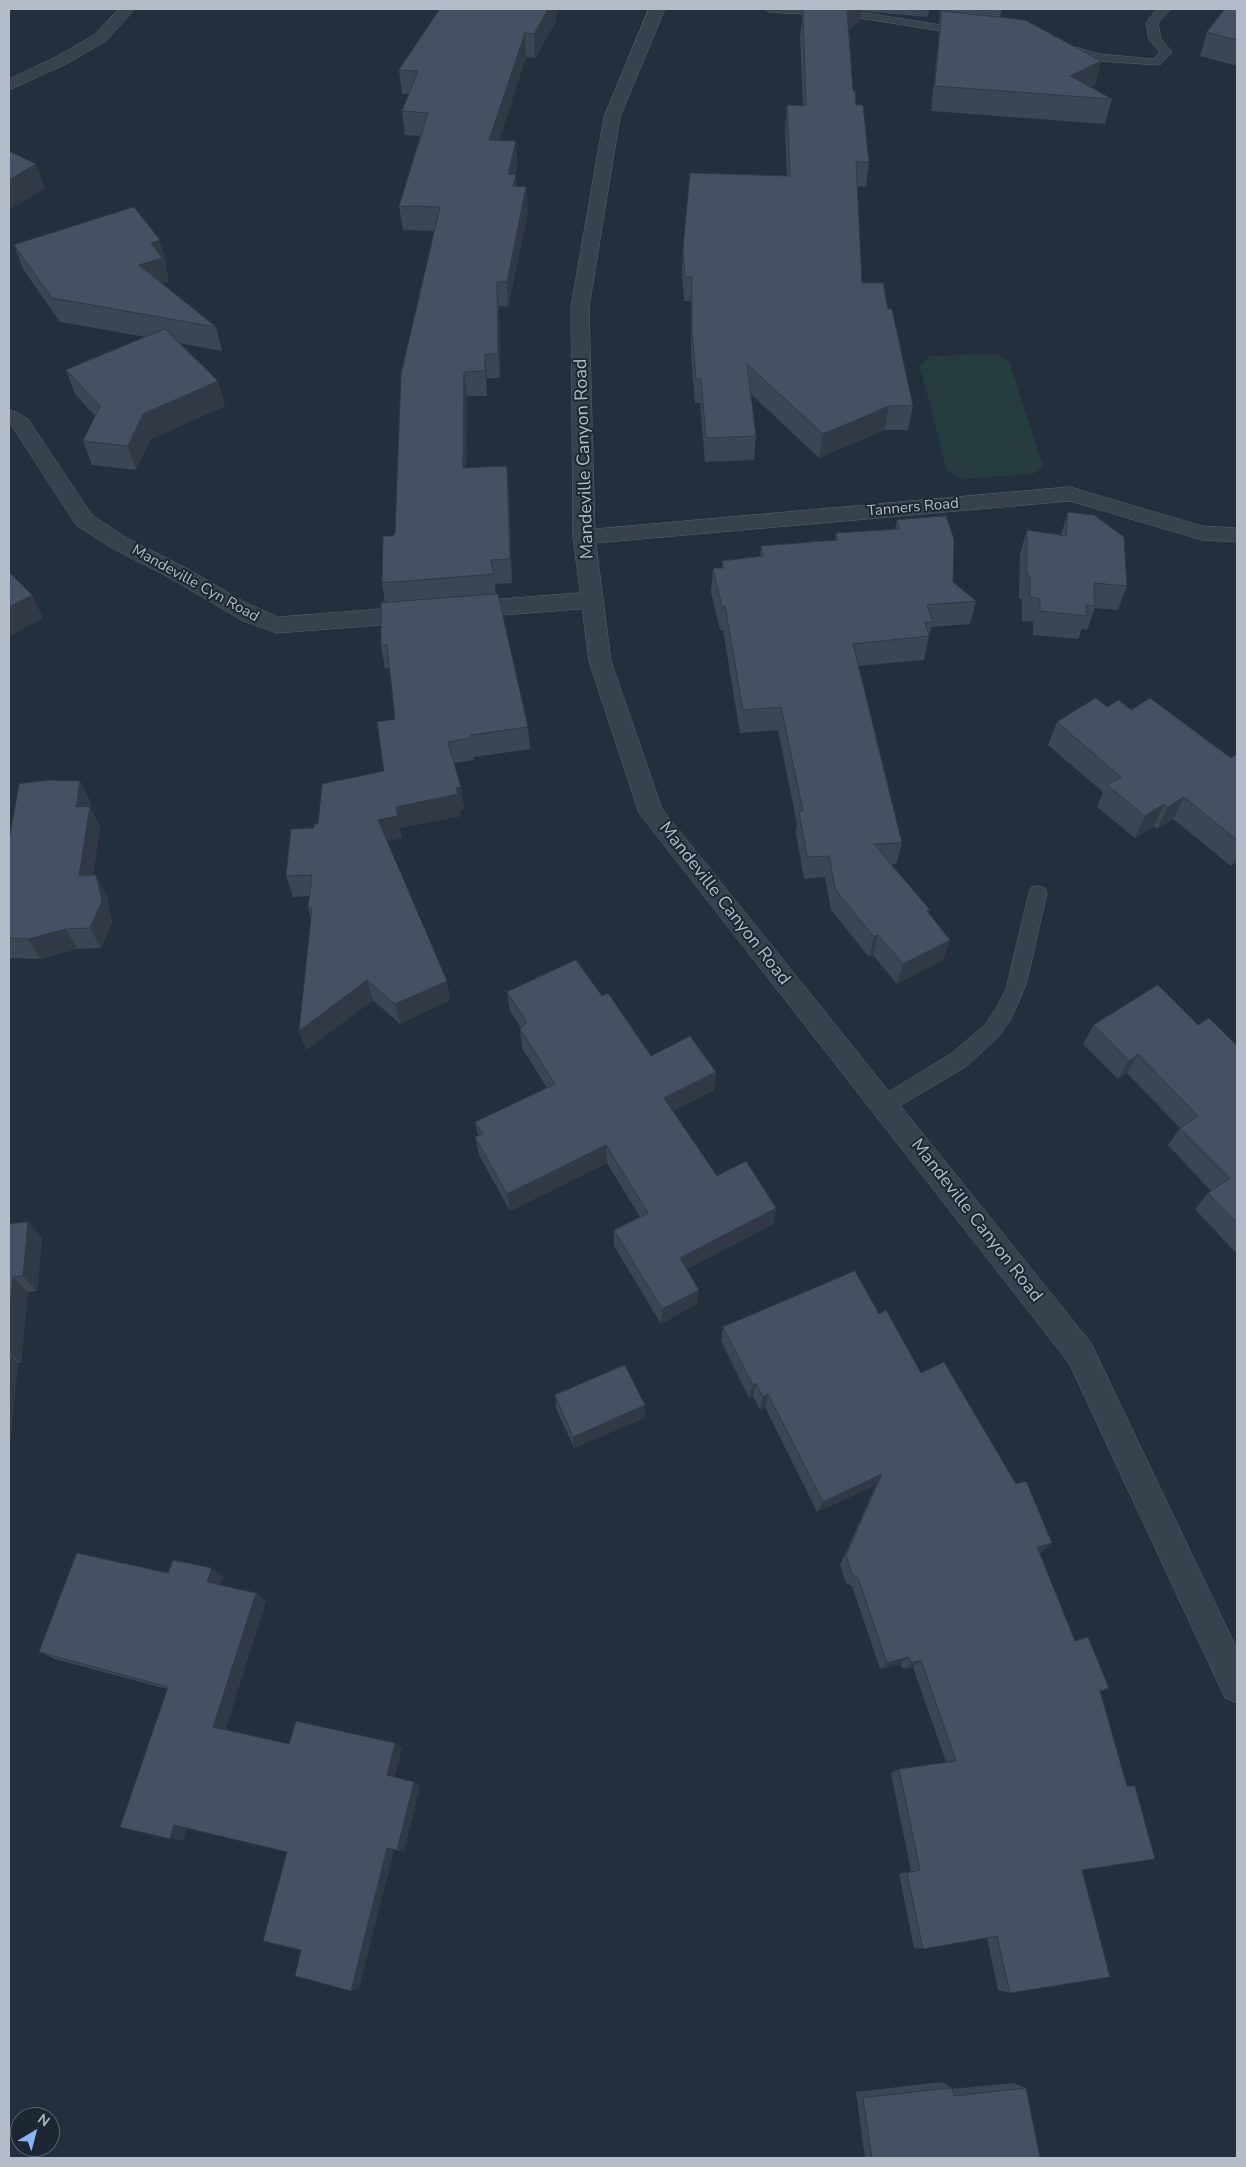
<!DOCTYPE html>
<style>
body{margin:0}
#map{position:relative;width:1246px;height:2167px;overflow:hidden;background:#242f3e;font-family:"Nunito Sans",sans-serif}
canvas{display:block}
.frame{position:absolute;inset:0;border:10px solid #b4bcc9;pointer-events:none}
.north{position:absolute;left:10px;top:2107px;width:50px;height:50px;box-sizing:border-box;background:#1d2633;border:1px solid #59626f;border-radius:50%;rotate:37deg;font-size:14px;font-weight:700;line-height:20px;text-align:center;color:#b4bcc9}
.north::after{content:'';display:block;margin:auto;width:18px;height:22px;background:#8ab4f8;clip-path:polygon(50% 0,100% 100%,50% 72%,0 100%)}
</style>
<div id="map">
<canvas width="1246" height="2167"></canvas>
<div class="frame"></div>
<div class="north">N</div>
</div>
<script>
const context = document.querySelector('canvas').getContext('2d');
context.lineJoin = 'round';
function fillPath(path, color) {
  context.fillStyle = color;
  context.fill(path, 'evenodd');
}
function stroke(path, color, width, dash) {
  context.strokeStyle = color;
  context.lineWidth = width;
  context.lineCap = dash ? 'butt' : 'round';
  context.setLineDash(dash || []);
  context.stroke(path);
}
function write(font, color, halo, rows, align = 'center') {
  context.font = font + ' "Nunito Sans",sans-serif';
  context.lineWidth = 4;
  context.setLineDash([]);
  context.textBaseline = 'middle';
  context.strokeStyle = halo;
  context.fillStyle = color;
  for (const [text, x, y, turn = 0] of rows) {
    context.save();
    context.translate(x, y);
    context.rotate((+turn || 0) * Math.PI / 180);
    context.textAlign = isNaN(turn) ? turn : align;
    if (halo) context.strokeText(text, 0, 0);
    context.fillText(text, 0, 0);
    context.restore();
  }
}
const green = new Path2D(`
 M 996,354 L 1009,361 L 1043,466 L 1033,474 L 961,479 L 947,471 L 920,367 L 930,356 Z`);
const service = new Path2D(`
 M 765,9 L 817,9 L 859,12 L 967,29 L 973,32 L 967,35 L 859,18 L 770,12 Z
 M 1171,9 L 1158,23 L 1161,39 L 1172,52 L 1160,65 L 1098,61 L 1058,48 L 1056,46 L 1062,43 L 1099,54 L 1153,59 L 1160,52 L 1149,40 L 1146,23 L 1156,10 Z
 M 1038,886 L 1045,888 L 1047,893 L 1026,985 L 1011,1019 L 999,1036 L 967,1066 L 891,1111 L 884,1114 L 877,1111 L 874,1105 L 877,1099 L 952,1053 L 985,1025 L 997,1007 L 1006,989 L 1029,893 L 1031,888 Z`);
const minor = new Path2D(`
 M 119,9 L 135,9 L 106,41 L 68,63 L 9,90 L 9,79 L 56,57 L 94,35 Z
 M 9,410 L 16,412 L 28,419 L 92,515 L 125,537 L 186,568 L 246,603 L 278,617 L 419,606 L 427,608 L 430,614 L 427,620 L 419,622 L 277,633 L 243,621 L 170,578 L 110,547 L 76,525 L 14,429 L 9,425 Z
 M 1070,487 L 1202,526 L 1237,528 L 1237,542 L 1202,540 L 1070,501 L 584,544 L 576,542 L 573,537 L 576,532 L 584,530 Z
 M 592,592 L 600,595 L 603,600 L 600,605 L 592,608 L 464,618 L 456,616 L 453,610 L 456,604 L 464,602 Z`);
const tertiary = new Path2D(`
 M 649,9 L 665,9 L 620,117 L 589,307 L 595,537 L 611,661 L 662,809 L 1091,1343 L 1237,1649 L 1237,1703 L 1225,1698 L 1069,1363 L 639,813 L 589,661 L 573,537 L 571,307 L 604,117 Z`);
const wall = new Path2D(`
 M 804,9 L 930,9 L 927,17 L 861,11 L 860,20 L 849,30 L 853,91 L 869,162 L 866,187 L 857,186 L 862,283 L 888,309 L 913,406 L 908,430 L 884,430 L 819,458 L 750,393 L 756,436 L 754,460 L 705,462 L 700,403 L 695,403 L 691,356 L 691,301 L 684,301 L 682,272 L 683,248 L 787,176 L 785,130 L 787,105 L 803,106 L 800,37 L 803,13 Z
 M 940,9 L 1002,9 L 1000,17 L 1101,61 L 1095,85 L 1090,87 L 1112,99 L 1105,124 L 931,111 L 940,25 L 939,25 Z
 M 1237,9 L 1237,66 L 1200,56 L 1207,32 Z
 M 556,15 L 556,21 L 535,58 L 526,57 L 499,140 L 516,141 L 517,166 L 515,175 L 517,187 L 528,212 L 508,307 L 499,306 L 500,378 L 487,378 L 487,396 L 467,396 L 466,468 L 509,490 L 512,583 L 495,584 L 496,594 L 528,727 L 530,749 L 474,757 L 474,760 L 454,763 L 464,809 L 460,810 L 461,816 L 400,828 L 402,838 L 387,841 L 447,981 L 450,1000 L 400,1024 L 373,1000 L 306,1050 L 299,1031 L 311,919 L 308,908 L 309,896 L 293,897 L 286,876 L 314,828 L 384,771 L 395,719 L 389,668 L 385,669 L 381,646 L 385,603 L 382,583 L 393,536 L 395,533 L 434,231 L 403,230 L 399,206 L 420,136 L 405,135 L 402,111 L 409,94 L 402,94 L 399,70 Z
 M 14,245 L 167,264 L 165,265 L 169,282 L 163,284 L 216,327 L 222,351 L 179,343 L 218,381 L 225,406 L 151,439 L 136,470 L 92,465 L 83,441 L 95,416 L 75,394 L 66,370 L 146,337 L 60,322 L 23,269 Z
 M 1068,512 L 1127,586 L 1118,610 L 1095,608 L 1087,630 L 1082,629 L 1078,639 L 1033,635 L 1033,622 L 1022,621 L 1022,599 L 1019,599 L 1020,554 L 1027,530 L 1061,535 Z
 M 897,520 L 953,582 L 976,601 L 970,624 L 931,627 L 924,660 L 858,666 L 902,843 L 896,864 L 891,864 L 928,913 L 950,940 L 943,960 L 897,984 L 873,955 L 869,957 L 831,910 L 825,877 L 804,879 L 796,833 L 797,824 L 778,730 L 740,733 L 723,630 L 720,630 L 711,592 L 713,568 L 722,568 L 722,561 L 760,557 L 761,546 L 835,541 L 836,533 L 895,529 Z
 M 1107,707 L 1231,758 L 1237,754 L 1237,862 L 1231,866 L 1173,819 L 1157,829 L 1154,826 L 1135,838 L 1097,807 L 1103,792 L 1048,745 L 1057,722 Z
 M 80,781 L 91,803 L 90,807 L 100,828 L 93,875 L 96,875 L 107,896 L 112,922 L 101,948 L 77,949 L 40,959 L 9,958 L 9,841 Z
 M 507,992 L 602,996 L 651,1056 L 716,1072 L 714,1090 L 673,1111 L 717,1176 L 776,1208 L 773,1224 L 687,1269 L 697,1304 L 661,1324 L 614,1246 L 614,1230 L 640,1217 L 607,1163 L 510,1211 L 479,1155 L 475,1137 L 478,1136 L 475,1122 L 547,1088 L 522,1048 L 520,1029 L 521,1028 L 510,1011 Z
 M 1094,1025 L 1198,1025 L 1237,1046 L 1237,1254 L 1195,1209 L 1208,1193 L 1211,1191 L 1168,1145 L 1180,1128 L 1127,1073 L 1118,1079 L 1083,1044 Z
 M 28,1222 L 42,1238 L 37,1291 L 28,1292 L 21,1363 L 18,1363 L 9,1453 L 9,1224 Z
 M 879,1314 L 921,1373 L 1016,1484 L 1052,1543 L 1039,1553 L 1075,1641 L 1109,1688 L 1100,1692 L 1082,1870 L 1010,1993 L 998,1990 L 987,1938 L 923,1949 L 914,1948 L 899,1874 L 911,1871 L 891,1773 L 899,1769 L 946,1762 L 913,1667 L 903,1669 L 900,1664 L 880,1669 L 852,1586 L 846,1583 L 840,1565 L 876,1485 L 817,1512 L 765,1407 L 760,1410 L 753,1396 L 749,1398 L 721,1341 L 723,1327 Z
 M 555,1395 L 645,1405 L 644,1418 L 574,1448 L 556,1408 Z
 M 168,1573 L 223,1577 L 220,1585 L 256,1593 L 266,1601 L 225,1730 L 289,1744 L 402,1747 L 394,1777 L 414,1782 L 420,1786 L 404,1852 L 394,1850 L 359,1988 L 301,1950 L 287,1852 L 186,1828 L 183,1841 L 167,1689 L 55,1659 L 39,1652 Z
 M 942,2082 L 952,2088 L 952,2089 L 1013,2083 L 1026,2088 L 1040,2158 L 865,2158 L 856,2092 Z`);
const shadedWall = new Path2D(`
 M 548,9 L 559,9 L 556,15 L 556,21 L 535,58 L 534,34 Z
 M 849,9 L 862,9 L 860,20 L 845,34 L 847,10 Z
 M 525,33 L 526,57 L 491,164 L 489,140 Z
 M 1101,61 L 1095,85 L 1071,96 L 1070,76 Z
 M 516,141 L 517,166 L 510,199 L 508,174 Z
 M 36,164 L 45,189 L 9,210 L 9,180 Z
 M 516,175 L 518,199 L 513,186 Z
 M 526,187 L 528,212 L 508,307 L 507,282 Z
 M 160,240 L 167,264 L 165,265 L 169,282 L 147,290 L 139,265 L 151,243 Z
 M 497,282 L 499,306 L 500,378 L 498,354 Z
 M 485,354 L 487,378 L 487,396 L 485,371 Z
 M 464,372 L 467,396 L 466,492 L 463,468 Z
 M 218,381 L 225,406 L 151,439 L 136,470 L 128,446 L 143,414 Z
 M 889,406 L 884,430 L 819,458 L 823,434 Z
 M 507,466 L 509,490 L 512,583 L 510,559 Z
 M 32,595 L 43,618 L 9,637 L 9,607 Z
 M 80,781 L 91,803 L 90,807 L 100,828 L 90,897 L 79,876 L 76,807 Z
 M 461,787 L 464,809 L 460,810 L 461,816 L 400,828 L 402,838 L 383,842 L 378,820 L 396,807 Z
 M 1184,797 L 1173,819 L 1157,829 L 1168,807 Z
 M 1164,804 L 1154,826 L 1135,838 L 1145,816 Z
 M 1237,856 L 1237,862 L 1231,866 Z
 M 96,875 L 107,896 L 112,922 L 101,948 L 90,928 Z
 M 66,929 L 77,949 L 40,959 L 28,939 Z
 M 878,935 L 873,955 L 869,957 L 874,937 Z
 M 950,940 L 943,960 L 897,984 L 903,964 Z
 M 367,980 L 373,1000 L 306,1050 L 299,1031 Z
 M 447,981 L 450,1000 L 400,1024 L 395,1004 Z
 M 1138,1054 L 1127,1073 L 1118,1079 L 1129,1061 Z
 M 716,1072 L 714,1090 L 663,1116 L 664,1098 Z
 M 606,1145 L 607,1163 L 510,1211 L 507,1194 Z
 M 776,1208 L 773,1224 L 678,1273 L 680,1258 Z
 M 28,1222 L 42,1238 L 37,1291 L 23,1276 Z
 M 13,1277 L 28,1292 L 21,1363 L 9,1352 L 9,1318 Z
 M 699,1290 L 697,1304 L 661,1324 L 662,1309 Z
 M 9,1354 L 18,1363 L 9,1453 Z
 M 756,1383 L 753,1396 L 749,1398 L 753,1385 Z
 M 768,1394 L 765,1407 L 760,1410 L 763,1397 Z
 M 645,1405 L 644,1418 L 574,1448 L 573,1437 Z
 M 882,1474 L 876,1485 L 817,1512 L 823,1502 Z
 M 1052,1543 L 1041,1553 L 1026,1557 L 1037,1547 Z
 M 212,1568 L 223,1577 L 218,1590 L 207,1582 Z
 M 256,1593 L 266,1601 L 224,1732 L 213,1727 Z
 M 908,1657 L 900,1664 L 880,1669 L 887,1663 Z
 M 921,1660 L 913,1667 L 903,1669 L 911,1663 Z
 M 395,1743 L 402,1747 L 394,1779 L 387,1775 Z
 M 414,1782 L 420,1786 L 404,1852 L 397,1850 Z
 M 174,1825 L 186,1828 L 183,1841 L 170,1839 Z
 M 387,1848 L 394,1850 L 359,1988 L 351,1991 Z`);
const building = new Path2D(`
 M 440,9 L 548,9 L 534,34 L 525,33 L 489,140 L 516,141 L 508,174 L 516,175 L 513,186 L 526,187 L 507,282 L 497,282 L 498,354 L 485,354 L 485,371 L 464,372 L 463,468 L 507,466 L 510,559 L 491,560 L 494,574 L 382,583 L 383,536 L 393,536 L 395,533 L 401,374 L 440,207 L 399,206 L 428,113 L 402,111 L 418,71 L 399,70 Z
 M 804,9 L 849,9 L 847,10 L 853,91 L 855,91 L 856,105 L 863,105 L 869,162 L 856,162 L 862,283 L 883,283 L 888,309 L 892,309 L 913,406 L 889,406 L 823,434 L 747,364 L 756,436 L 706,438 L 701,379 L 696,379 L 692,331 L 692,277 L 685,277 L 683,248 L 690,173 L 790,176 L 787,105 L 806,106 L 803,13 Z
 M 1225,9 L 1237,9 L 1237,40 L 1207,32 Z
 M 942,11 L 1025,20 L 1101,61 L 1070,76 L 1112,99 L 935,86 Z
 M 9,151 L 36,164 L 9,180 Z
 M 134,207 L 160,240 L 151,243 L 162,258 L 139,265 L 216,327 L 52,298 L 14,245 Z
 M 165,329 L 218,381 L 143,414 L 128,446 L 83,441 L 100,406 L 66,370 Z
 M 1068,512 L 1094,515 L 1124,537 L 1127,586 L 1094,583 L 1095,606 L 1086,605 L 1087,616 L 1040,611 L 1040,599 L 1030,597 L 1030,576 L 1027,575 L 1027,530 L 1066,536 Z
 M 946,516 L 954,539 L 953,582 L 976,601 L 927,605 L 933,622 L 925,622 L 929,636 L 853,644 L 902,843 L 874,844 L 930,910 L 927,911 L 950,940 L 903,964 L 878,935 L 874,937 L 835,889 L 829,856 L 807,857 L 799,812 L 803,811 L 781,707 L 743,710 L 725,606 L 722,607 L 713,568 L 724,568 L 722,561 L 763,556 L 761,546 L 837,540 L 836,533 L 899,529 L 897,520 Z
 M 9,572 L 32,595 L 9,607 Z
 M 498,594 L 528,727 L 471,735 L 471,738 L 448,742 L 461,787 L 456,788 L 458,794 L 396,807 L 398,816 L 378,820 L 447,981 L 395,1004 L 367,980 L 299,1031 L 312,908 L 308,908 L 312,875 L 286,876 L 291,829 L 314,828 L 314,824 L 318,824 L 322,784 L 384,771 L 377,722 L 395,719 L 387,645 L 381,646 L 381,603 Z
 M 1096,698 L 1107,707 L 1119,700 L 1131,710 L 1150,698 L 1231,758 L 1237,754 L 1237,840 L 1184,797 L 1168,807 L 1164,804 L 1145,816 L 1107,785 L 1121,777 L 1057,722 Z
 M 49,780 L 80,781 L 76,807 L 90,806 L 79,876 L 96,875 L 102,901 L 90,928 L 66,929 L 28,939 L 9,938 L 9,841 L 19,784 Z
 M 576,960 L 602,996 L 608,993 L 651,1056 L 690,1036 L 716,1072 L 664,1098 L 717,1176 L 746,1161 L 776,1208 L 680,1258 L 699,1290 L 662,1309 L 614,1230 L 648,1213 L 606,1145 L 507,1194 L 475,1137 L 483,1134 L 475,1122 L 555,1084 L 520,1029 L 527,1022 L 507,992 Z
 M 1158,985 L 1198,1025 L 1209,1018 L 1237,1046 L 1237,1223 L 1208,1193 L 1230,1178 L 1180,1128 L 1198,1116 L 1138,1054 L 1129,1061 L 1094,1025 Z
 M 28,1222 L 23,1276 L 13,1277 L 9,1318 L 9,1224 Z
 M 855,1271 L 879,1314 L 886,1310 L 921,1373 L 944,1362 L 1016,1484 L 1026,1481 L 1052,1543 L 1037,1547 L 1075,1641 L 1088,1637 L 1109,1688 L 1100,1691 L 1127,1786 L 1135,1786 L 1155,1859 L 1082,1870 L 1110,1977 L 1010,1993 L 997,1936 L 923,1949 L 907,1873 L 920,1870 L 899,1769 L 956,1761 L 921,1660 L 911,1663 L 908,1657 L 887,1663 L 858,1578 L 852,1574 L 846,1555 L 882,1474 L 823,1502 L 768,1394 L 763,1397 L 756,1383 L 753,1385 L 723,1327 Z
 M 625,1365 L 645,1405 L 573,1437 L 555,1395 Z
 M 77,1553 L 168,1573 L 173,1560 L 212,1568 L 207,1582 L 256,1593 L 213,1727 L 289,1744 L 296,1721 L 395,1743 L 387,1775 L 414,1782 L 397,1850 L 387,1848 L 351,1991 L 295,1976 L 301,1950 L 263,1941 L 287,1852 L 174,1825 L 170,1839 L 120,1827 L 168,1687 L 39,1652 Z
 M 952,2088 L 954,2096 L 1026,2088 L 1040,2158 L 872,2158 L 863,2098 Z`);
const farStreetnames = [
 ["Tanners Road",913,508,-5],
 ["Mandeville Cyn Road",195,584,29]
];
const streetNames = [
 ["Mandeville Canyon Road",585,459,-92],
 ["Mandeville Canyon Road",724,904,52],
 ["Mandeville Canyon Road",976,1221,52]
];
fillPath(green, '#263c3f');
stroke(service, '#565f6c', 1);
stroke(minor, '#565f6c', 1);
stroke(tertiary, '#565f6c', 1);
fillPath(service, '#38414e');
fillPath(minor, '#38414e');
fillPath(tertiary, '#38414e');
fillPath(wall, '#3b4654');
fillPath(shadedWall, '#303945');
fillPath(building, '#455162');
stroke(building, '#303945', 1);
write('15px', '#b4bcc9', '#1d2633', farStreetnames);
write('18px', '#b4bcc9', '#1d2633', streetNames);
</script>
